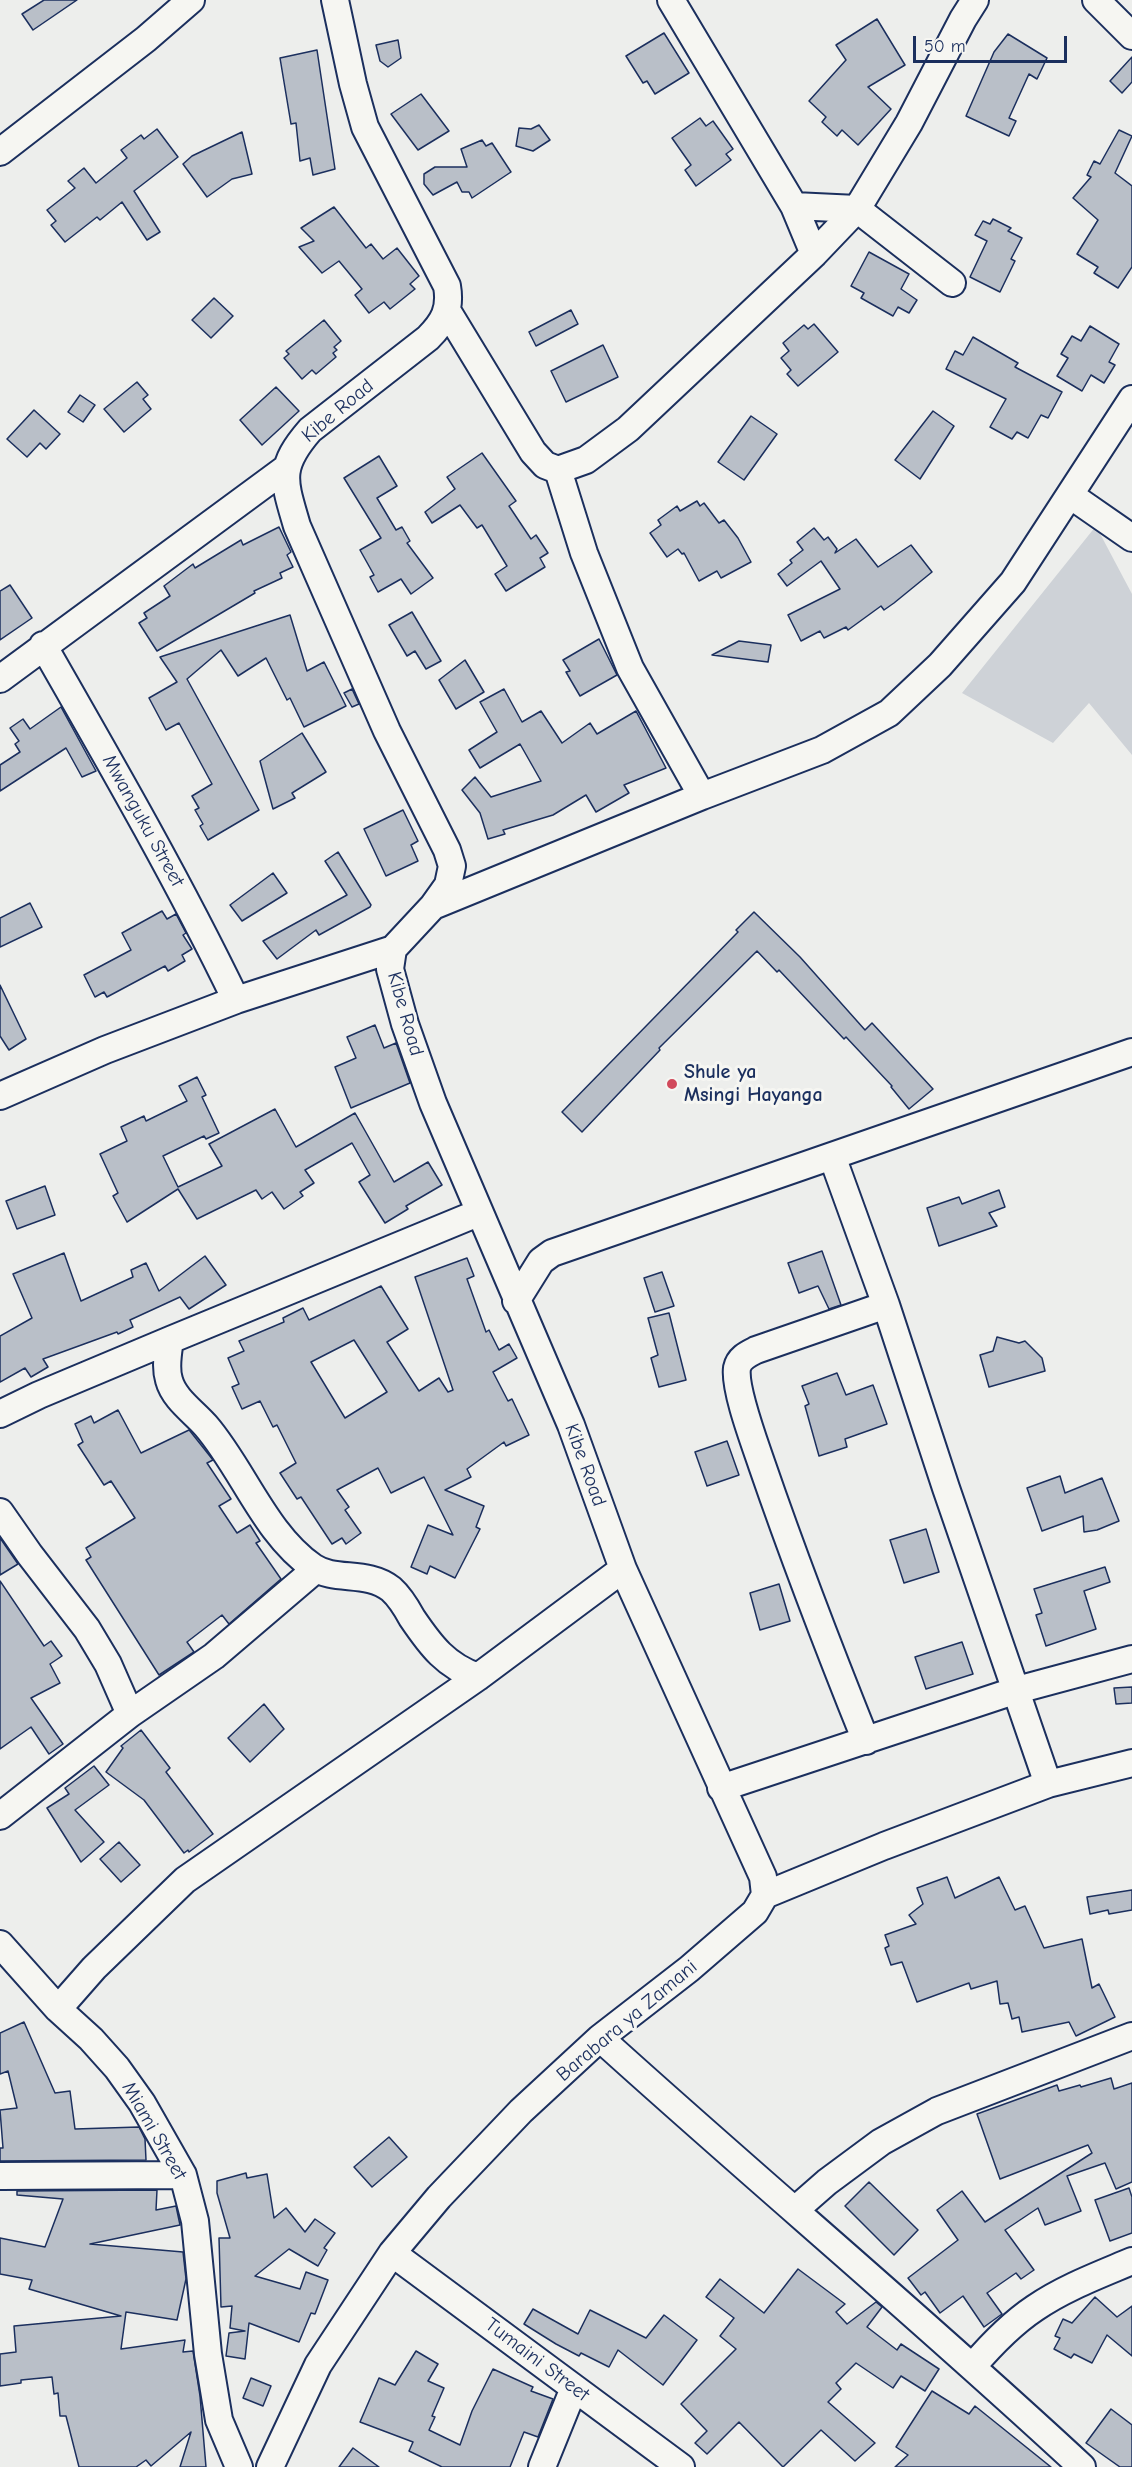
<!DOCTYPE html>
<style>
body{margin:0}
#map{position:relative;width:1132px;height:2467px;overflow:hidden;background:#edeeec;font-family:"Comic Neue",sans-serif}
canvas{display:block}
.scale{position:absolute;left:913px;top:36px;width:154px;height:27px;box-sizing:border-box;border:3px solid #1b2f5e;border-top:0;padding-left:8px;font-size:18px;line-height:21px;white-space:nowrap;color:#1b2f5e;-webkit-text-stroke:4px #f6f6f2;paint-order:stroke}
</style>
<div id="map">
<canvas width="1132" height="2467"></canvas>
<div class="scale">50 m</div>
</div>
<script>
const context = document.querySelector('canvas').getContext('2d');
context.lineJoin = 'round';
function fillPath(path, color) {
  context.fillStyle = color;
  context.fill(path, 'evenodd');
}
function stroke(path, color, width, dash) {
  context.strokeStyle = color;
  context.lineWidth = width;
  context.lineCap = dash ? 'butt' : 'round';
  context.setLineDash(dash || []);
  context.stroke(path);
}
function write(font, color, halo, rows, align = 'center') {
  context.font = font + ' "Comic Neue",sans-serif';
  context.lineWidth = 6;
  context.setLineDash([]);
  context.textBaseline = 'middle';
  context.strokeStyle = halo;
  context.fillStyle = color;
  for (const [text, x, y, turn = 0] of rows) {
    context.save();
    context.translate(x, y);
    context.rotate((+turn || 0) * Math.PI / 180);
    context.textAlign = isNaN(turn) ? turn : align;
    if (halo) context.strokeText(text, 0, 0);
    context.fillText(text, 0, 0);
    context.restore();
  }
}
const green = new Path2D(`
 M 1096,526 L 1132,594 L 1132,755 L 1089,703 L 1053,743 L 962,693 Z`);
const building = new Path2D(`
 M 44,0 L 77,0 L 33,30 L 22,14 Z
 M 877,19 L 905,65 L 868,87 L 891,109 L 858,145 L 842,130 L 837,136 L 822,122 L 826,117 L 809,101 L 846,60 L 836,45 Z
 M 664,33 L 689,73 L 655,94 L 647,81 L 643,83 L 626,56 Z
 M 1008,34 L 1047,58 L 1037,79 L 1029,74 L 1009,118 L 1016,121 L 1009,136 L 966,116 L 994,52 Z
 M 398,40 L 401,58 L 388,67 L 380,61 L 376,45 Z
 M 317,50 L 335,169 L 313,175 L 310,158 L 300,161 L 296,123 L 291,124 L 280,58 Z
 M 1132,57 L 1132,82 L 1122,93 L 1110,81 Z
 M 421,94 L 449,131 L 418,150 L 391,114 Z
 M 700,118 L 706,126 L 713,121 L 733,149 L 726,154 L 731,160 L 696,186 L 685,170 L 691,165 L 672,138 Z
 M 539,125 L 550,140 L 533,151 L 516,146 L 519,128 L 531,129 Z
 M 157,129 L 178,157 L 134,191 L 160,232 L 147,240 L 122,202 L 100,220 L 97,217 L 65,242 L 51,225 L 56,221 L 47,210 L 75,188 L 68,181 L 84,168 L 96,183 L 127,158 L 121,150 L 141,135 L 144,139 Z
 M 1119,130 L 1132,136 L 1115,173 L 1132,186 L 1132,267 L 1118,288 L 1094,273 L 1098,267 L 1077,254 L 1098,220 L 1073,198 L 1091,177 L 1087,175 L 1094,161 L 1100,164 Z
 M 242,132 L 252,174 L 232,179 L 207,197 L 183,164 L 192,156 Z
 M 482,140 L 486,146 L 492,143 L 511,172 L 472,198 L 469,192 L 462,192 L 457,182 L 433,195 L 424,184 L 424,174 L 435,167 L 467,167 L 461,149 Z
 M 334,207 L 366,248 L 371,244 L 383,259 L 397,248 L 419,276 L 410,284 L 415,289 L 390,309 L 384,302 L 369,313 L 355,295 L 362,289 L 339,261 L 322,273 L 299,247 L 314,241 L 301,228 Z
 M 993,219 L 1011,228 L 1008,231 L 1022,238 L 1011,259 L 1015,261 L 1000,292 L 970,277 L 987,241 L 975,235 L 983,221 L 990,224 Z
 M 869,252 L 909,274 L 901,289 L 917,300 L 909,313 L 898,307 L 893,316 L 861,298 L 864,293 L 851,286 Z
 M 214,298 L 233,316 L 211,338 L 192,320 Z
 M 571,310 L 578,324 L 536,346 L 529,332 Z
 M 324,320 L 341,341 L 334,347 L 337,350 L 333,353 L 336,357 L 316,374 L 312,370 L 302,379 L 284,358 L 289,354 L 286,351 Z
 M 814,324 L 838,352 L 798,386 L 787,374 L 791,370 L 781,358 L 789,351 L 783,343 L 804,325 L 808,329 Z
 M 1090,326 L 1119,344 L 1109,362 L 1115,365 L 1104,383 L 1091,375 L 1082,391 L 1057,376 L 1068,358 L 1061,354 L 1072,336 L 1081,341 Z
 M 973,337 L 1018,363 L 1015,367 L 1062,392 L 1048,418 L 1041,415 L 1028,438 L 1017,432 L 1012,439 L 990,427 L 1006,399 L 946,369 L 955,351 L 963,355 Z
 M 603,345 L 618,377 L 566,402 L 551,371 Z
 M 137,382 L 148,395 L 143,399 L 151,409 L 124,432 L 104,409 Z
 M 276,387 L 299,411 L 262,445 L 240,420 Z
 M 80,395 L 95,405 L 83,422 L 68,412 Z
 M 34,410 L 60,434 L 46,449 L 40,443 L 27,457 L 7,439 Z
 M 933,411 L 954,426 L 920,479 L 895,460 Z
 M 751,416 L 777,434 L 744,480 L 718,462 Z
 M 482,453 L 516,501 L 509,506 L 531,539 L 536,535 L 548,553 L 540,558 L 545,567 L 506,591 L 495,574 L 507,566 L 482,525 L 477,528 L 460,505 L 432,523 L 425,512 L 455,489 L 447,477 Z
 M 379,456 L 397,486 L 377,498 L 396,530 L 402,527 L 410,541 L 407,543 L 433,578 L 411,594 L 401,579 L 378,592 L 370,577 L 374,575 L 360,550 L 381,538 L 344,478 Z
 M 697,501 L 700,506 L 704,503 L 719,523 L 724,520 L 738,538 L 751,562 L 721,578 L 717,571 L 699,581 L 684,553 L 682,554 L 678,549 L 667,557 L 650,533 L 661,525 L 658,520 L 677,506 L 680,511 Z
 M 279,527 L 291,552 L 287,555 L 293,567 L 280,573 L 282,578 L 254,591 L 255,593 L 157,651 L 139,623 L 147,618 L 144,613 L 170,596 L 164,586 L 193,564 L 195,568 L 241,540 L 243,545 Z
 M 814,528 L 824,540 L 828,537 L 837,549 L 835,553 L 856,539 L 878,567 L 911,545 L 932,572 L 894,603 L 884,610 L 881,606 L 848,630 L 846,627 L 824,638 L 820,631 L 801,641 L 788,615 L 840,589 L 821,561 L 787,586 L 778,574 L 792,563 L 790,560 L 803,550 L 797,542 Z
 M 10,585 L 32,618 L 0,640 L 0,591 Z
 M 412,612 L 441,661 L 426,669 L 415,651 L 407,656 L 389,625 Z
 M 290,615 L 307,671 L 324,662 L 346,706 L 304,727 L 290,698 L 287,700 L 266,658 L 238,676 L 221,650 L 187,679 L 259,810 L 208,840 L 200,826 L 203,824 L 195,810 L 199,808 L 192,796 L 212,784 L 179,723 L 166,730 L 149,698 L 177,682 L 160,657 Z
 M 599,639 L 617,675 L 580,696 L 566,672 L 570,671 L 563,660 Z
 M 739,641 L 771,645 L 768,662 L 712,655 Z
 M 465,660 L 484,692 L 456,709 L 439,680 Z
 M 352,689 L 359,704 L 352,707 L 344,693 Z
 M 504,689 L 522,722 L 541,711 L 562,743 L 590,723 L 597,734 L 636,711 L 666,768 L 624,785 L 629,793 L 596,812 L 586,795 L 553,815 L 503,830 L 505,834 L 488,839 L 480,813 L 462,790 L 475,777 L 491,797 L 541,781 L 520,744 L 480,768 L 469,750 L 497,732 L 480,702 Z
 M 61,707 L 96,771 L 82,777 L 66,748 L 0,791 L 0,765 L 20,752 L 15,744 L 19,741 L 10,728 L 23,719 L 30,729 Z
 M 302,733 L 326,772 L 292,793 L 295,798 L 273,809 L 260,761 Z
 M 403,810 L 418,841 L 411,845 L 418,861 L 386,876 L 364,829 Z
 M 338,852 L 371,905 L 370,907 L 319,935 L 316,930 L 277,959 L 263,941 L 347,895 L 325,861 Z
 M 273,873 L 287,893 L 242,921 L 230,905 Z
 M 30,903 L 42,927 L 0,947 L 0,918 Z
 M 162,911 L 167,919 L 176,914 L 186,933 L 183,935 L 192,949 L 182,955 L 185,961 L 168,971 L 165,966 L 107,997 L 104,992 L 95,997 L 84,975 L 131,950 L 122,933 Z
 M 754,912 L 800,957 L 865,1030 L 872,1023 L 933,1089 L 909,1109 L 891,1087 L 892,1086 L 846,1037 L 844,1039 L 779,970 L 777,972 L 757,951 L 659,1048 L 660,1050 L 582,1132 L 562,1112 L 738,932 L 736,930 Z
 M 0,985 L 26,1039 L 9,1050 L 0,1036 Z
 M 375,1025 L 384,1048 L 396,1043 L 410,1083 L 351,1108 L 335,1067 L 356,1058 L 347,1037 Z
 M 197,1077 L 206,1095 L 202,1097 L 219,1133 L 206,1139 L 204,1136 L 163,1156 L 178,1187 L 222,1166 L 209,1144 L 275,1109 L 296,1147 L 355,1113 L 394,1182 L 428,1162 L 442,1185 L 406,1206 L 408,1209 L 385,1223 L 359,1182 L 370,1175 L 352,1143 L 305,1170 L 314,1183 L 300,1192 L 303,1196 L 284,1209 L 272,1192 L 262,1199 L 256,1190 L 197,1219 L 178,1189 L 127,1222 L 113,1196 L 118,1193 L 100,1154 L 127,1141 L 121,1127 L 144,1116 L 146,1121 L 187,1101 L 179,1086 Z
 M 45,1186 L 55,1215 L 17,1229 L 6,1201 Z
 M 999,1190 L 1005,1207 L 989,1213 L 997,1226 L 939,1246 L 927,1208 L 959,1197 L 962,1204 Z
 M 822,1251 L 841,1305 L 829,1309 L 818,1286 L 799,1293 L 788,1263 Z
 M 64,1253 L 81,1301 L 133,1277 L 131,1270 L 146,1263 L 159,1291 L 205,1256 L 226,1285 L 189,1309 L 180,1297 L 130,1320 L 133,1327 L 118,1334 L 117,1332 L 43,1359 L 48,1367 L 31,1377 L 25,1368 L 0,1382 L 0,1336 L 32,1318 L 13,1274 Z
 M 467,1258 L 474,1276 L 467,1279 L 486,1332 L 489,1330 L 499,1350 L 509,1344 L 517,1358 L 493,1372 L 508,1401 L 512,1399 L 529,1435 L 506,1446 L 504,1442 L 467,1469 L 471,1477 L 445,1490 L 484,1506 L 476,1527 L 480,1529 L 455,1578 L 430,1566 L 427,1574 L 411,1567 L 428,1525 L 453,1535 L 424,1477 L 391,1493 L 378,1468 L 337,1490 L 349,1507 L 345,1510 L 361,1533 L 346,1544 L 342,1538 L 332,1544 L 301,1497 L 297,1499 L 280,1473 L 296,1463 L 277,1425 L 273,1427 L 260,1401 L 242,1409 L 232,1387 L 239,1384 L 228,1358 L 244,1351 L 239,1341 L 284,1322 L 283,1318 L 303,1308 L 309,1320 L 381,1286 L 408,1329 L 387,1342 L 419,1391 L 439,1378 L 448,1392 L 453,1390 L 415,1277 ZM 354,1340 L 387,1392 L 345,1418 L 311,1362 Z
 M 662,1272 L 674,1306 L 655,1312 L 644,1278 Z
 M 669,1313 L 686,1380 L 659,1387 L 651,1358 L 658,1355 L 648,1318 Z
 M 997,1337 L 1019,1343 L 1025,1341 L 1042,1358 L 1045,1371 L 989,1387 L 980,1355 L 993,1351 Z
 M 837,1373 L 846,1395 L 873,1385 L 887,1424 L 845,1439 L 847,1447 L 819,1456 L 805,1406 L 809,1404 L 802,1386 Z
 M 118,1410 L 141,1453 L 189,1430 L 190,1431 L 213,1460 L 207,1463 L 231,1499 L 219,1506 L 237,1533 L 250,1525 L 260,1541 L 256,1543 L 281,1579 L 229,1624 L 222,1615 L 187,1642 L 194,1652 L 159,1675 L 86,1560 L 91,1557 L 86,1548 L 135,1518 L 111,1481 L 104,1485 L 78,1445 L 83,1442 L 75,1424 L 91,1416 L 94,1423 Z
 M 727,1441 L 739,1475 L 707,1486 L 695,1452 Z
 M 1060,1476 L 1065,1493 L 1102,1478 L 1119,1521 L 1097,1530 L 1084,1532 L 1083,1516 L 1042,1531 L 1027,1488 Z
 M 926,1529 L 939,1572 L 904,1583 L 890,1540 Z
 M 0,1538 L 18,1564 L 0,1575 Z
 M 1105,1567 L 1110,1582 L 1084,1591 L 1096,1629 L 1046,1646 L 1036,1615 L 1042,1613 L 1034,1589 Z
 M 0,1581 L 44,1646 L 51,1641 L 62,1656 L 50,1664 L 60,1683 L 31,1698 L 63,1744 L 49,1754 L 31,1727 L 0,1749 Z
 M 779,1584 L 790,1621 L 760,1630 L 750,1593 Z
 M 962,1642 L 973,1674 L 926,1689 L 915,1657 Z
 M 1132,1687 L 1132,1703 L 1116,1704 L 1114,1688 Z
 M 264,1704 L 284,1729 L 250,1762 L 228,1738 Z
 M 141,1730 L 170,1768 L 166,1772 L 213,1834 L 189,1852 L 188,1850 L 184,1853 L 144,1800 L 106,1772 L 123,1748 L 121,1746 Z
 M 94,1766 L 109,1785 L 75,1810 L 104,1842 L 81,1862 L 47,1808 L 69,1794 L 65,1788 Z
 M 119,1842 L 140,1865 L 121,1882 L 100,1859 Z
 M 947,1877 L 955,1898 L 999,1877 L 1015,1910 L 1025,1906 L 1044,1948 L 1082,1939 L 1092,1988 L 1099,1984 L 1115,2017 L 1076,2036 L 1069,2022 L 1022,2032 L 1019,2017 L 1012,2019 L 1008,2003 L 1000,2004 L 997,1981 L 971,1989 L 969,1983 L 917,2002 L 902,1962 L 891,1965 L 885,1948 L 889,1946 L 885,1935 L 916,1924 L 909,1915 L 923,1904 L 917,1888 Z
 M 1132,1890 L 1132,1910 L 1109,1914 L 1108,1910 L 1090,1914 L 1087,1897 Z
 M 24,2022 L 55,2093 L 70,2091 L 75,2129 L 139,2127 L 145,2139 L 146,2160 L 0,2161 L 0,2148 L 3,2148 L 0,2110 L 17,2108 L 8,2071 L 0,2074 L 0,2033 Z
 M 1111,2078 L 1114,2089 L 1132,2083 L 1132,2182 L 1116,2189 L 1105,2163 L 1067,2176 L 1081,2211 L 1045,2225 L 1038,2208 L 1005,2230 L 1034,2270 L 1021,2279 L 1016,2273 L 987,2293 L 1002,2314 L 984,2327 L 963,2296 L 940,2313 L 925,2292 L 921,2295 L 908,2278 L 958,2240 L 937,2210 L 962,2191 L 985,2222 L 1092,2153 L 1088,2145 L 1000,2179 L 977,2114 L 1057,2085 L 1059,2091 L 1080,2085 L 1081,2087 Z
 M 389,2137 L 407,2157 L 372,2187 L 354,2167 Z
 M 246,2173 L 247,2178 L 267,2174 L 274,2218 L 286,2208 L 305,2232 L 315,2219 L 335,2233 L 324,2248 L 327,2250 L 318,2266 L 289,2249 L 255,2276 L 300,2289 L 306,2272 L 328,2280 L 315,2314 L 311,2313 L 299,2342 L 249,2323 L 245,2359 L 226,2356 L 229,2333 L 245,2331 L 230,2328 L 232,2306 L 221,2307 L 219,2238 L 230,2238 L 217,2193 L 217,2181 Z
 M 869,2182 L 918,2230 L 894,2255 L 845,2206 Z
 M 1129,2188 L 1132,2197 L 1132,2233 L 1110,2241 L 1095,2200 Z
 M 157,2190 L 156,2210 L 176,2206 L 180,2225 L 90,2244 L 183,2252 L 186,2279 L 177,2320 L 126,2312 L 121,2349 L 185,2340 L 183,2352 L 193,2351 L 200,2396 L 206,2467 L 180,2467 L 191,2432 L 151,2466 L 146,2460 L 136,2467 L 79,2467 L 66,2416 L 60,2416 L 58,2393 L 54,2394 L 52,2377 L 21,2380 L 21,2383 L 0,2386 L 0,2354 L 16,2352 L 14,2326 L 121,2316 L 29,2289 L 32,2280 L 0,2274 L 0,2238 L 45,2247 L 63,2199 L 17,2195 L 17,2191 Z
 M 798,2269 L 845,2304 L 836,2312 L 847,2324 L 876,2302 L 882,2307 L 867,2327 L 897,2350 L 901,2344 L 939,2369 L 925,2391 L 901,2376 L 893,2388 L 856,2363 L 836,2383 L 841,2389 L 828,2402 L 875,2443 L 855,2461 L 821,2430 L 783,2467 L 739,2422 L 707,2454 L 695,2443 L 707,2431 L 681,2404 L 736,2349 L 720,2336 L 734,2318 L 706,2297 L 720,2279 L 764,2313 Z
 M 1095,2297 L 1117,2317 L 1132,2306 L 1132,2356 L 1107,2335 L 1092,2363 L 1074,2354 L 1071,2358 L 1054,2349 L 1060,2338 L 1055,2336 L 1063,2319 L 1072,2323 Z
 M 533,2309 L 578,2334 L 590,2310 L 646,2338 L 664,2315 L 697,2340 L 663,2385 L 618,2350 L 609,2367 L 581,2353 L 579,2356 L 556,2344 L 524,2324 Z
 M 416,2351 L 438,2364 L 428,2381 L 444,2388 L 432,2416 L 435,2417 L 429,2430 L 460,2445 L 472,2411 L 493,2369 L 533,2387 L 531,2391 L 553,2399 L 538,2437 L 524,2432 L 510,2467 L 442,2467 L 409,2451 L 413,2442 L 360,2422 L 379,2378 L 395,2385 Z
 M 251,2378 L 271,2386 L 263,2406 L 243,2398 Z
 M 932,2391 L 969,2414 L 975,2406 L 1051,2467 L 895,2467 L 908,2455 L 896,2447 Z
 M 1111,2409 L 1132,2425 L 1132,2467 L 1120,2467 L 1086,2443 Z
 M 353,2448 L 379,2467 L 339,2467 Z`);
const minor = new Path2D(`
 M 335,0 L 353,84 L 365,127 L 447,286 C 451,309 444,322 428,338 L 310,430 C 277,468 284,481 297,526 L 387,731 L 447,850 L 452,866 L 448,885 L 433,906 L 393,949 L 390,969 L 405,1024 L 433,1103 L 571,1425 L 623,1569 L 763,1877 L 765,1895
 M 671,0 L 794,206 L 814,254
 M 1096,0 L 1132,36
 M 0,152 L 146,39 L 191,0
 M 794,206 L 857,209 L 952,283
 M 448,312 L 533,452 L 545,465 L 558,470 L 586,460 L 628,429 L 814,254 L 857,209 L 909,123 L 963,19 L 975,0
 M 558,470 L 584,553 L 630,668 L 702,796
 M 1070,495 L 1132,538
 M 43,645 C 110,762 177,878 236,1000
 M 0,679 L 285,469
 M 433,906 L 702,796 L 822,750 L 889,713 L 940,665 L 1013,582 L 1132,399
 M 0,1096 L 105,1050 L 236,1000 L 393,949
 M 832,1156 L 886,1305 L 946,1488 L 1048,1784
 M 516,1301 L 541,1261 L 552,1253 L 1132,1052
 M 170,1340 C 168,1353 165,1367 169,1380 C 174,1399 194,1412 206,1426 C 243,1469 265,1534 313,1567 C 335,1582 367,1570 391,1589 C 400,1597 406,1607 412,1618 C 431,1646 446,1666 478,1677
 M 0,1414 L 39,1395 L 170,1340 L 478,1213
 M 0,1512 L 30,1555 L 87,1629 L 108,1664 L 130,1714
 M 866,1741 C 829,1649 794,1558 762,1465 C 755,1444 734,1389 737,1368 C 739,1358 748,1354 756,1350 L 886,1305
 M 721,1788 L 1017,1690 L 1132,1659
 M 0,1816 L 130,1714 L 214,1656 L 316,1569
 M 0,1944 L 58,2009 L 91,2039 L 117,2068 L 142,2103 L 183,2175 L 195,2221 L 208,2354 L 219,2420 L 239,2467
 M 58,2009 L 94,1968 L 185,1880 L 478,1677 L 623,1569
 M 600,2038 C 759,2182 924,2320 1082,2467
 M 0,2176 L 183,2175
 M 795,2210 L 827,2182 L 881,2142 L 937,2111 L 1132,2036
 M 392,2253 L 681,2467
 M 973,2366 C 991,2345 1011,2324 1035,2308 C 1064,2288 1099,2275 1132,2261
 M 270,2467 L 318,2365 L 392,2253 L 439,2197 L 521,2111 L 600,2038 L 689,1969 L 755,1912 L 765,1895 L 884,1846 L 1048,1784 L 1132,1763
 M 542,2467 L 574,2388`);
const markers = [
 [672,1084,6,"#d1495b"]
];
const streetNames = [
 ["Kibe Road",338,411,-40],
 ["Mwanguku Street",143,821,61],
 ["Kibe Road",405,1014,74],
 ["Kibe Road",585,1465,70],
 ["Barabara ya Zamani",627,2021,-40],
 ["Miami Street",154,2131,60],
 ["Tumaini Street",537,2360,37]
];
const poiNames = [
 ["Shule ya",684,1072],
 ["Msingi Hayanga",684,1095]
];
fillPath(green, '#ced2d7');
fillPath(building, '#b9bfc8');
stroke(building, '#1b2f5e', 1.5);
stroke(minor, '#1b2f5e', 30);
stroke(minor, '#f6f6f2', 26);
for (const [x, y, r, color] of markers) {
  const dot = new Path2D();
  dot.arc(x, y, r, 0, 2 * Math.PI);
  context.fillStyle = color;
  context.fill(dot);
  stroke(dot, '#f6f6f2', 2);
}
write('20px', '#1b2f5e', '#f6f6f2', streetNames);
write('bold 20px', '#1b2f5e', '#f6f6f2', poiNames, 'left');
</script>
